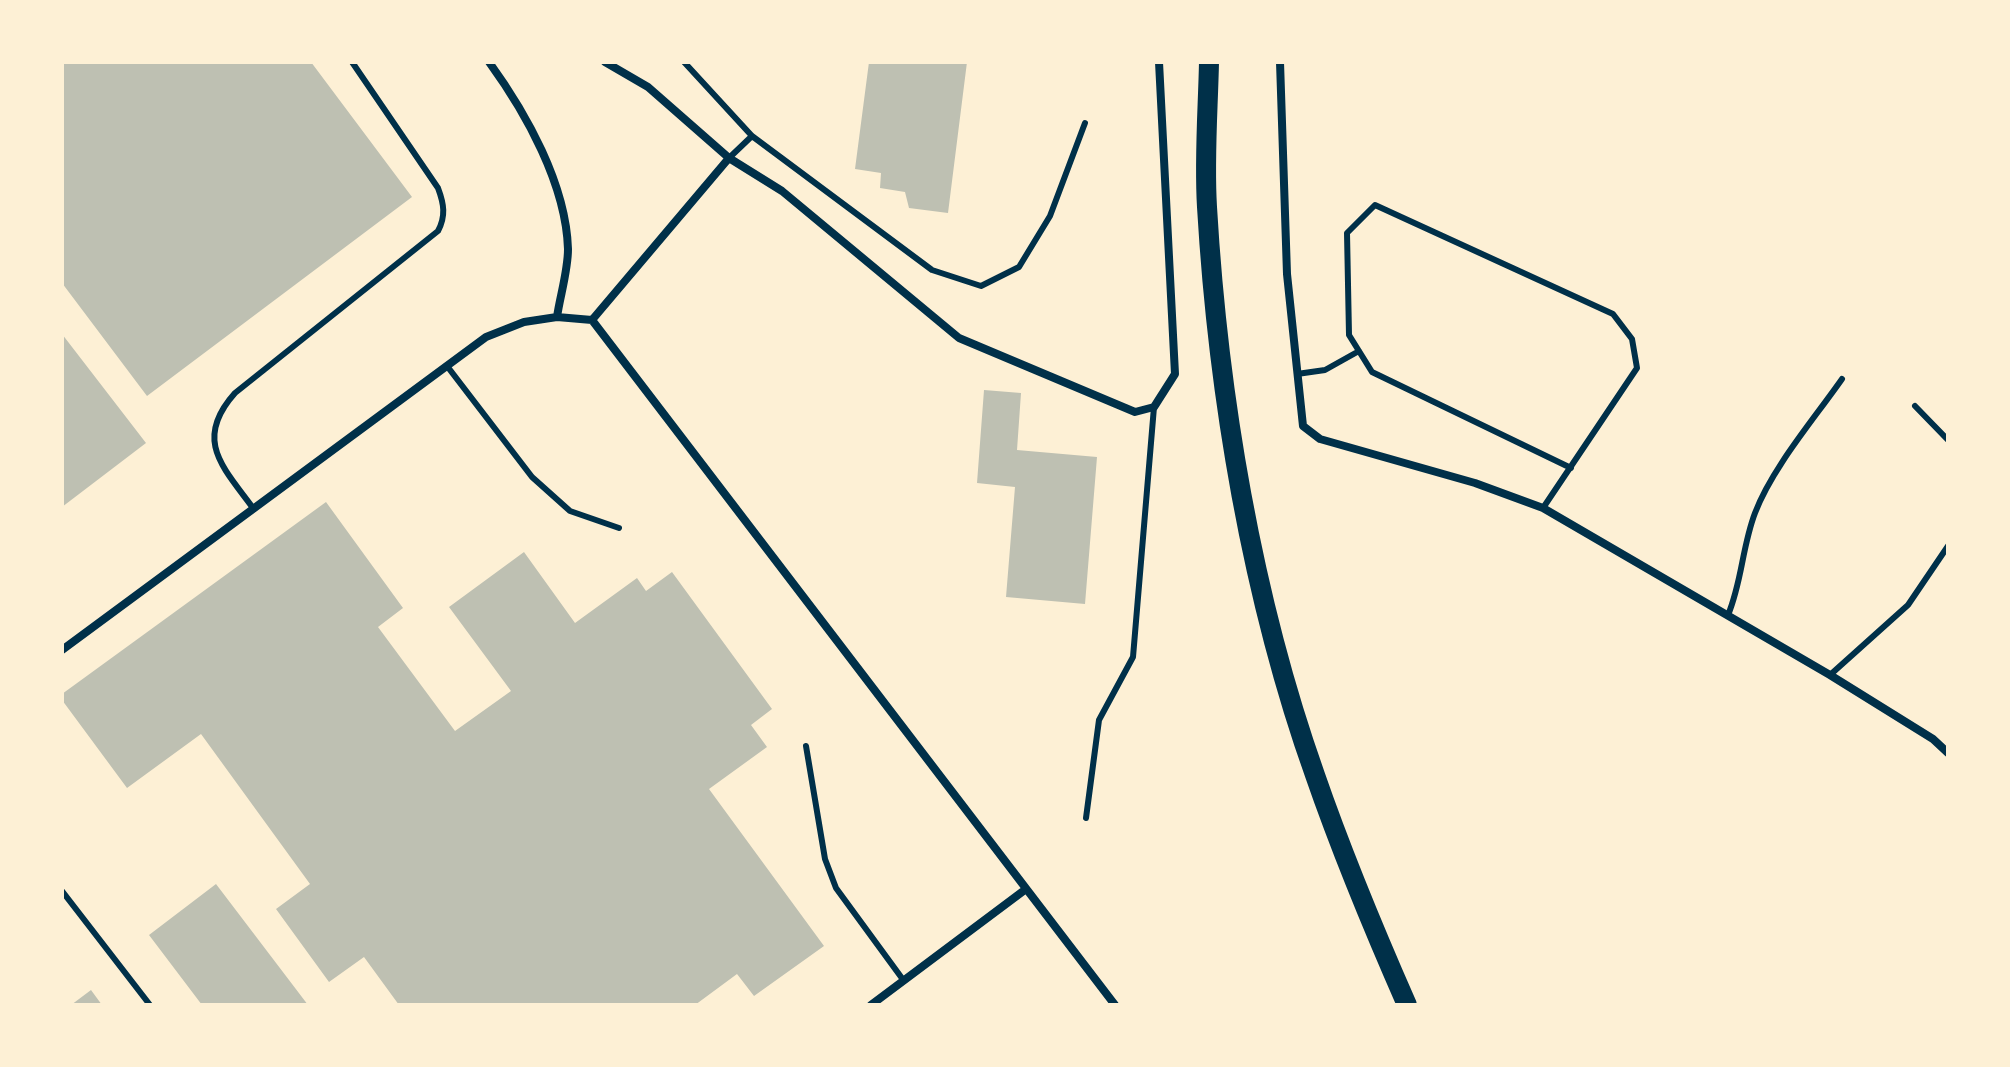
<!DOCTYPE html>
<style>
body{margin:0}
#map{position:relative;width:2010px;height:1067px;overflow:hidden;background:#fdf0d5;font-family:"Crimson Pro",serif}
canvas{display:block}
.frame{position:absolute;inset:0;border:64px solid #fdf0d5;pointer-events:none}
</style>
<div id="map">
<canvas width="2010" height="1067"></canvas>
<div class="frame"></div>
</div>
<script>
const context = document.querySelector('canvas').getContext('2d');
context.lineJoin = 'round';
function fillPath(path, color) {
  context.fillStyle = color;
  context.fill(path, 'evenodd');
}
function stroke(path, color, width, dash) {
  context.strokeStyle = color;
  context.lineWidth = width;
  context.lineCap = dash ? 'butt' : 'round';
  context.setLineDash(dash || []);
  context.stroke(path);
}
const building = new Path2D(`
 M 62,62 L 311,62 L 412,197 L 147,396 L 62,283 Z
 M 869,62 L 967,62 L 948,213 L 909,208 L 905,192 L 880,188 L 881,173 L 855,169 Z
 M 62,334 L 146,443 L 62,507 Z
 M 984,390 L 1021,393 L 1017,450 L 1097,457 L 1085,604 L 1006,597 L 1015,487 L 977,483 Z
 M 326,502 L 403,608 L 378,627 L 455,731 L 511,691 L 449,607 L 524,552 L 575,623 L 637,578 L 646,591 L 672,572 L 772,709 L 751,725 L 767,747 L 709,789 L 824,946 L 754,996 L 737,974 L 695,1005 L 399,1005 L 364,957 L 329,982 L 276,909 L 310,884 L 201,734 L 127,788 L 62,700 L 62,694 Z
 M 216,884 L 308,1005 L 202,1005 L 149,935 Z
 M 91,990 L 102,1005 L 71,1005 Z`);
const service = new Path2D(`
 M 684,62 L 752,136 L 932,270 L 981,286 L 1019,267 L 1050,216 L 1085,123
 M 729,158 L 752,136
 M 447,366 L 532,477 L 570,511 L 619,528
 M 1297,374 L 1325,370 L 1359,351
 M 1915,406 L 1948,440
 M 253,508 C 223,467 193,440 235,393 L 438,231 C 446,216 444,204 438,188 L 352,62
 M 1543,508 L 1637,368 L 1632,339 L 1613,314 L 1375,205 L 1347,233 L 1349,335 L 1372,372 L 1571,468
 M 1728,615 C 1742,582 1742,547 1755,513 C 1772,468 1814,419 1842,379
 M 1830,675 L 1908,605 L 1948,546
 M 806,746 L 825,859 L 836,888 L 904,981
 M 1086,818 L 1099,720 L 1133,657 L 1154,407
 M 62,891 L 150,1005`);
const minor = new Path2D(`
 M 489,62 C 526,113 566,184 568,249 C 568,271 560,296 557,317 L 592,320 L 1115,1005
 M 1280,62 L 1287,274 L 1303,426 L 1320,439 L 1475,483 L 1543,508 L 1830,675 L 1933,739 L 1948,753
 M 729,158 L 782,191 L 959,338 L 1135,412 L 1154,407 L 1175,374 L 1159,62
 M 592,320 L 729,158 L 648,87 L 605,62
 M 62,650 L 486,337 L 524,322 L 557,317
 M 871,1005 L 1026,889`);
const primary = new Path2D(`
 M 1209,62 C 1208,110 1204,159 1207,207 C 1218,395 1252,598 1315,775 C 1342,853 1374,930 1407,1005`);
fillPath(building, '#bec0b2');
stroke(service, '#003049', 6);
stroke(minor, '#003049', 8);
stroke(primary, '#003049', 20);
</script>
